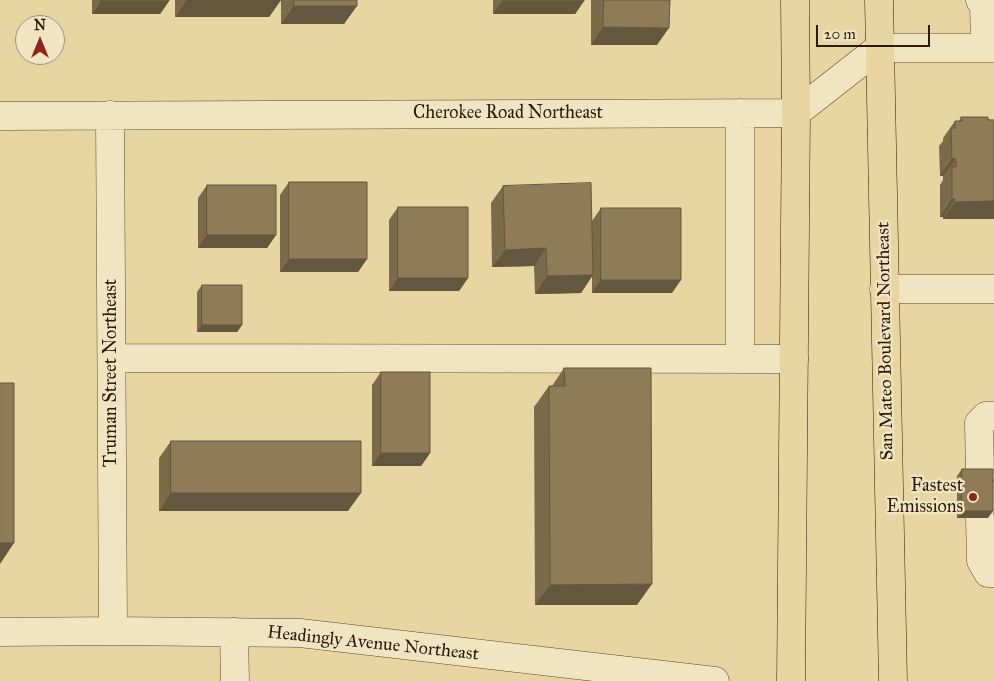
<!DOCTYPE html>
<style>
body{margin:0}
#map{position:relative;width:994px;height:681px;overflow:hidden;background:#e9d5a2;font-family:"IM FELL Great Primer",serif}
canvas{display:block}
.north{position:absolute;left:15px;top:15px;width:50px;height:50px;box-sizing:border-box;background:#f1e4c3;border:1px solid #a39378;border-radius:50%;rotate:0deg;font-size:14px;font-weight:700;line-height:20px;text-align:center;color:#2f1907}
.north::after{content:'';display:block;margin:auto;width:18px;height:22px;background:#8f2418;clip-path:polygon(50% 0,100% 100%,50% 72%,0 100%)}
.scale{position:absolute;left:816px;top:25px;width:114px;height:22px;box-sizing:border-box;border:2px solid #2f1907;border-top:0;padding-left:6px;font-size:15px;line-height:18px;white-space:nowrap;color:#2f1907;-webkit-text-stroke:4px #f1e4c3;paint-order:stroke}
</style>
<div id="map">
<canvas width="994" height="681"></canvas>
<div class="north">N</div>
<div class="scale">20 m</div>
</div>
<script>
const context = document.querySelector('canvas').getContext('2d');
context.lineJoin = 'round';
function stroke(path, color, width, dash) {
  context.strokeStyle = color;
  context.lineWidth = width;
  context.lineCap = dash ? 'butt' : 'round';
  context.setLineDash(dash || []);
  context.stroke(path);
}
function fillPath(path, color) {
  context.fillStyle = color;
  context.fill(path, 'evenodd');
}
function write(font, color, halo, rows, align = 'center') {
  context.font = font + ' "IM FELL Great Primer",serif';
  context.lineWidth = 4.5;
  context.setLineDash([]);
  context.textBaseline = 'middle';
  context.strokeStyle = halo;
  context.fillStyle = color;
  for (const [text, x, y, turn = 0] of rows) {
    context.save();
    context.translate(x, y);
    context.rotate((+turn || 0) * Math.PI / 180);
    context.textAlign = isNaN(turn) ? turn : align;
    if (halo) context.strokeText(text, 0, 0);
    context.fillText(text, 0, 0);
    context.restore();
  }
}
const minor = new Path2D(`
 M 980,0 L 984,4 L 985,48
 M 740,113 L 740,359
 M 110,115 L 113,631
 M 0,116 L 796,113 L 879,48 L 994,48
 M 884,289 L 994,289
 M 112,358 L 794,359
 M 980,476 L 979,423 L 986,416 L 994,416
 M 980,518 L 981,561 L 988,573 L 994,573
 M 0,632 L 113,631 L 300,633 L 715,681
 M 234,632 L 235,681`);
const major = new Path2D(`
 M 879,0 L 893,681
 M 791,681 L 796,113 L 795,0`);
const wall = new Path2D(`
 M 92,0 L 169,0 L 169,1 L 160,14 L 92,14 Z
 M 175,0 L 281,0 L 269,17 L 175,17 Z
 M 281,0 L 357,0 L 344,24 L 281,24 Z
 M 493,0 L 584,0 L 584,1 L 575,14 L 493,14 Z
 M 591,0 L 670,0 L 657,45 L 591,45 Z
 M 961,117 L 994,120 L 994,219 L 943,219 L 943,217 L 940,217 L 940,185 L 943,180 L 943,176 L 940,176 L 939,146 L 943,141 L 943,138 L 955,121 L 959,121 Z
 M 289,182 L 367,259 L 358,272 L 280,272 L 280,195 Z
 M 207,185 L 276,235 L 267,248 L 198,248 L 198,198 Z
 M 503,186 L 592,221 L 601,208 L 672,293 L 592,293 L 592,276 L 581,293 L 535,294 L 534,266 L 492,267 L 491,203 Z
 M 398,207 L 468,278 L 459,291 L 389,291 L 389,220 Z
 M 202,285 L 242,325 L 237,332 L 197,332 L 197,292 Z
 M 564,368 L 637,605 L 535,605 L 534,407 L 549,386 L 552,386 Z
 M 381,372 L 430,453 L 421,466 L 372,466 L 372,385 Z
 M 171,441 L 348,511 L 159,511 L 159,458 Z
 M 962,469 L 988,518 L 957,518 L 957,476 Z`);
const shadedWall = new Path2D(`
 M 187,0 L 281,0 L 269,17 L 175,17 Z
 M 101,1 L 169,1 L 160,14 L 92,14 Z
 M 502,1 L 584,1 L 575,14 L 493,14 Z
 M 294,6 L 357,6 L 344,24 L 281,24 Z
 M 603,27 L 669,28 L 657,45 L 591,45 Z
 M 952,159 L 956,159 L 943,176 L 940,176 Z
 M 952,199 L 955,199 L 943,217 L 940,217 Z
 M 994,201 L 994,219 L 943,219 L 955,202 Z
 M 207,235 L 276,235 L 267,248 L 198,248 Z
 M 546,248 L 534,266 L 492,267 L 505,250 Z
 M 289,259 L 367,259 L 358,272 L 280,272 Z
 M 593,275 L 581,293 L 535,294 L 547,276 Z
 M 398,278 L 468,278 L 459,291 L 389,291 Z
 M 601,280 L 681,280 L 672,293 L 592,293 Z
 M 202,325 L 242,325 L 237,332 L 197,332 Z
 M 381,453 L 430,453 L 421,466 L 372,466 Z
 M 171,493 L 361,493 L 348,511 L 159,511 Z
 M 962,511 L 993,511 L 988,518 L 957,518 Z
 M 0,543 L 14,543 L 0,564 Z
 M 652,584 L 637,605 L 535,605 L 550,585 Z`);
const building = new Path2D(`
 M 101,0 L 169,0 L 169,1 L 101,1 Z
 M 294,0 L 357,0 L 357,6 L 294,6 Z
 M 502,0 L 584,0 L 584,1 L 502,1 Z
 M 604,0 L 670,0 L 669,28 L 603,27 Z
 M 961,117 L 988,117 L 988,120 L 994,120 L 994,201 L 955,202 L 955,199 L 952,199 L 952,167 L 956,167 L 956,159 L 952,159 L 951,128 L 955,128 L 955,121 L 962,121 Z
 M 289,182 L 367,182 L 367,259 L 289,259 Z
 M 591,183 L 593,275 L 547,276 L 546,248 L 505,250 L 503,186 Z
 M 207,185 L 276,185 L 276,235 L 207,235 Z
 M 398,207 L 468,207 L 468,278 L 398,278 Z
 M 601,208 L 681,208 L 681,280 L 601,280 Z
 M 202,285 L 242,285 L 242,325 L 202,325 Z
 M 564,368 L 651,368 L 652,584 L 550,585 L 549,386 L 565,386 Z
 M 381,372 L 430,372 L 430,453 L 381,453 Z
 M 0,383 L 14,383 L 14,543 L 0,543 Z
 M 171,441 L 361,441 L 361,493 L 171,493 Z
 M 962,469 L 993,469 L 993,511 L 962,511 Z`);
const markers = [
 [973,497,5,"#8f2418"]
];
const streetNames = [
 ["Cherokee Road Northeast",508,114],
 ["San Mateo Boulevard Northeast",886,341,-91],
 ["Truman Street Northeast",112,373,-90],
 ["Headingly Avenue Northeast",373,644,6]
];
const poiNames = [
 ["Fastest",963,487],
 ["Emissions",963,508]
];
stroke(minor, '#5e482e', 29);
stroke(major, '#2f1907', 29);
stroke(minor, '#f1e4c3', 28);
stroke(major, '#e9d5a2', 28);
fillPath(wall, '#7c6a4c');
fillPath(shadedWall, '#65563e');
fillPath(building, '#907b58');
stroke(building, '#65563e', 1);
for (const [x, y, r, color] of markers) {
  const dot = new Path2D();
  dot.arc(x, y, r, 0, 2 * Math.PI);
  context.fillStyle = color;
  context.fill(dot);
  stroke(dot, '#f1e4c3', 2);
}
write('18px', '#2f1907', '#f1e4c3', streetNames);
write('18px', '#2f1907', '#f1e4c3', poiNames, 'right');
</script>
